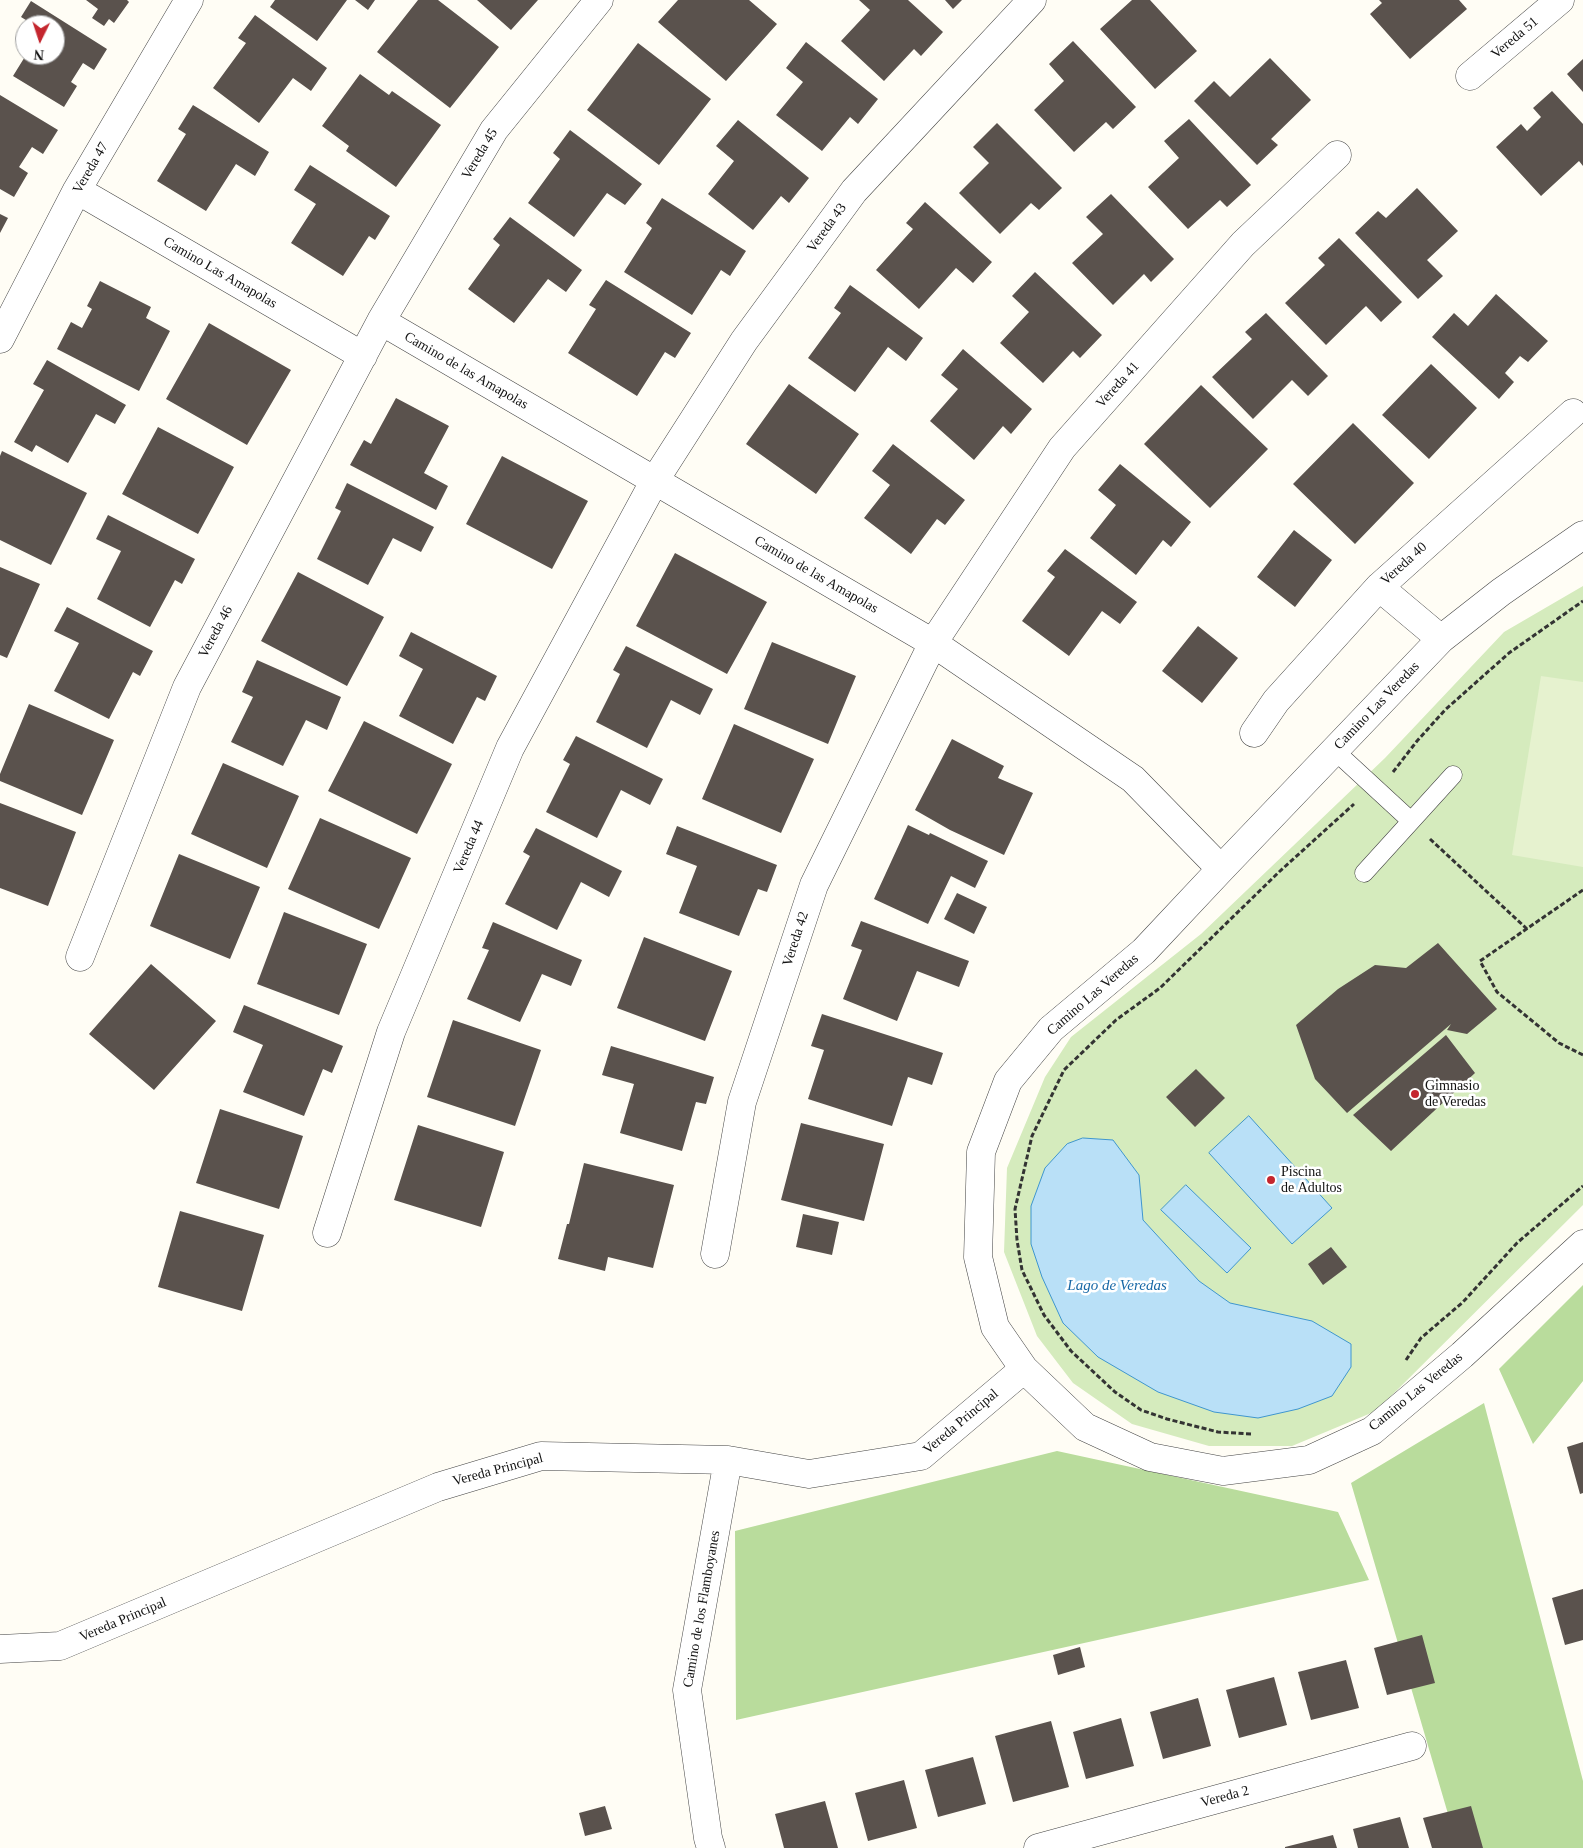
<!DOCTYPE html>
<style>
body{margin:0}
#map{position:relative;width:1583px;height:1848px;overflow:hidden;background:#fffdf5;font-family:"Times New Roman",serif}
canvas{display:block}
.north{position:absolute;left:15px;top:15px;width:50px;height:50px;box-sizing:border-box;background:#fff;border:1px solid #a0a0a0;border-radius:50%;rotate:184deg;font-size:14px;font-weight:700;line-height:20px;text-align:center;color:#111}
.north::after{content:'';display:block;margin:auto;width:18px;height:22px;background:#c4262e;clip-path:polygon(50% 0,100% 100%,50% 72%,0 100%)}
</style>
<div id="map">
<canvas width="1583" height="1848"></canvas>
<div class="north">N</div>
</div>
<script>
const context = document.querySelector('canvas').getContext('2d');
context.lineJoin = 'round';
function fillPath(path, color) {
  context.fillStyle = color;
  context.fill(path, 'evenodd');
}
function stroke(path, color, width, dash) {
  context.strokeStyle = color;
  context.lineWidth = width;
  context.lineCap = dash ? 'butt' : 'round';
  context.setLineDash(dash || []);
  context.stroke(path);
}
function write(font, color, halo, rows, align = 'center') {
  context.font = font + ' "Times New Roman",serif';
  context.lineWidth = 5;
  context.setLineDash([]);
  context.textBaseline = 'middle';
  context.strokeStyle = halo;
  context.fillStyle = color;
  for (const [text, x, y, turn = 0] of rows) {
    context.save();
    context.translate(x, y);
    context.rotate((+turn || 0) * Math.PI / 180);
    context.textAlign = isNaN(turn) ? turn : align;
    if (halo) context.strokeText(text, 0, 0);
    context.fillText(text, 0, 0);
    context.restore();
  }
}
const green = new Path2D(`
 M 1583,586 L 1583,1205 L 1376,1411 L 1292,1446 L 1209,1446 L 1132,1424 L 1073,1383 L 1037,1336 L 1004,1252 L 1007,1168 L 1045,1077 L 1071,1037 L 1201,934 L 1385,758 L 1504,632 Z`);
const forest = new Path2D(`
 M 1583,1285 L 1583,1381 L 1533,1444 L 1499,1369 Z
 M 1484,1403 L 1583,1781 L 1583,1848 L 1458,1848 L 1351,1483 Z
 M 1057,1451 L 1338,1512 L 1369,1580 L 736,1720 L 735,1531 Z`);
const pitch = new Path2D(`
 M 1541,676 L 1583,682 L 1583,867 L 1512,855 Z`);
const water = new Path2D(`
 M 1249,1116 L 1332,1208 L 1292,1244 L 1209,1153 Z
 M 1083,1138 L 1113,1140 L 1139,1175 L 1143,1220 L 1199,1281 L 1230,1303 L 1312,1321 L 1351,1344 L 1351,1367 L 1332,1396 L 1298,1409 L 1258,1418 L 1214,1412 L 1158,1392 L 1098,1357 L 1063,1323 L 1042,1277 L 1031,1244 L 1031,1206 L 1045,1168 L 1067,1144 Z
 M 1186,1185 L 1251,1248 L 1227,1273 L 1161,1210 Z`);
const building = new Path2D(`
 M 86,0 L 127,0 L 129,2 L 114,23 L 109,19 L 104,26 L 92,18 L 98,9 Z
 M 275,0 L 347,0 L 317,41 L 270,7 Z
 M 355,0 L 375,0 L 368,10 Z
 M 418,0 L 438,0 L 499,47 L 450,108 L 377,52 Z
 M 477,0 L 538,0 L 511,30 Z
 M 678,0 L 749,0 L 777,24 L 726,81 L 658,22 Z
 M 859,0 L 908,0 L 943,32 L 921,56 L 914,49 L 884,81 L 841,41 L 870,10 Z
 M 945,0 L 962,0 L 953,9 Z
 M 1132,0 L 1150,0 L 1197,51 L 1155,89 L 1100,29 Z
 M 1379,0 L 1459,0 L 1467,9 L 1410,59 L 1370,14 L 1382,3 Z
 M 31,1 L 107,49 L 94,70 L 83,63 L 71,82 L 77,86 L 64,107 L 13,76 L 26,55 L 55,55 L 55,25 L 34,25 L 21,17 Z
 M 255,15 L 327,68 L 311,91 L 293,78 L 259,123 L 213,88 L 246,43 L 238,38 Z
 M 1073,41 L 1136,107 L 1113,129 L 1106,122 L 1074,152 L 1034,110 L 1064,81 L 1049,64 Z
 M 806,42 L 878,99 L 858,124 L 850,117 L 822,151 L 776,115 L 803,82 L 786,68 Z
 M 638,43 L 711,99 L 659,165 L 587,110 Z
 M 1270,58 L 1311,100 L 1271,139 L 1278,145 L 1257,165 L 1194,101 L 1214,81 L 1230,97 Z
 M 1583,59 L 1583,92 L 1567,74 Z
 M 360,74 L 389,95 L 392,91 L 441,125 L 396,187 L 346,151 L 349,146 L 322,126 Z
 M 1552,91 L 1583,124 L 1583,166 L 1579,161 L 1541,196 L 1496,147 L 1521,124 L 1527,131 L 1541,117 L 1533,108 Z
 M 0,95 L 58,130 L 43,154 L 32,147 L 19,167 L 28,173 L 14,197 L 0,189 Z
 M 193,105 L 269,152 L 255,176 L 236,164 L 206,211 L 157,181 L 186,134 L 178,129 Z
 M 1189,119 L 1251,185 L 1227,207 L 1220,200 L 1188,229 L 1148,187 L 1179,158 L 1164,141 Z
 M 738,120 L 809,178 L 789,203 L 781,196 L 753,230 L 708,194 L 734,161 L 716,146 Z
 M 997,123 L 1062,188 L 1039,210 L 1031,203 L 1000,234 L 959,193 L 989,163 L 973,147 Z
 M 570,130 L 642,184 L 625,205 L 607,193 L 574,237 L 528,203 L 560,159 L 553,153 Z
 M 310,165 L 390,216 L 375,240 L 369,236 L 343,276 L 291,243 L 316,204 L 294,190 Z
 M 1417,188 L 1458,231 L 1427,260 L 1443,276 L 1418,299 L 1355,233 L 1378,211 L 1386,218 Z
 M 1111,194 L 1174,259 L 1151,282 L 1144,274 L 1113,305 L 1072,263 L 1103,234 L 1086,217 Z
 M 662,198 L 746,251 L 730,276 L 721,270 L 692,315 L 624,272 L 652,228 L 646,223 Z
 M 925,202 L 992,262 L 973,283 L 956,268 L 919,309 L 876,270 L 913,229 L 906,223 Z
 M 0,214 L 8,218 L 0,233 Z
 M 510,217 L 582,270 L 566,292 L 548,279 L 514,323 L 468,289 L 500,245 L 493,239 Z
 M 1339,238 L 1402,302 L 1381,322 L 1366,306 L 1326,345 L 1285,303 L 1325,265 L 1318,258 Z
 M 1035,272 L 1102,335 L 1080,358 L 1073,351 L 1043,383 L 1000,343 L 1029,312 L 1012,296 Z
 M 606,280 L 691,333 L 675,358 L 665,352 L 637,396 L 568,353 L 596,309 L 589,305 Z
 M 100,281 L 151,307 L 146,318 L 170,331 L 139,391 L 57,349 L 71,322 L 82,328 L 92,309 L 87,306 Z
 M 850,285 L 923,338 L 906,361 L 888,347 L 855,392 L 808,358 L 841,313 L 834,308 Z
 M 1496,294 L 1548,341 L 1528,362 L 1520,356 L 1505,373 L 1514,382 L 1499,399 L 1432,337 L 1454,313 L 1468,326 Z
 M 1266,313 L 1328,376 L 1308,396 L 1292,380 L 1253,419 L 1212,377 L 1252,339 L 1245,332 Z
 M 209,323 L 291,370 L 247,445 L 166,399 Z
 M 963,349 L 1032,409 L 1011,434 L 1003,426 L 974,460 L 930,421 L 958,389 L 941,375 Z
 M 47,360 L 126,405 L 115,424 L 96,414 L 68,463 L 36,445 L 32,452 L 14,442 L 44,390 L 33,384 Z
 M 1431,364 L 1477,408 L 1429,459 L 1382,415 Z
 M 789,384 L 859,434 L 816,494 L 746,444 Z
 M 1201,385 L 1268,449 L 1210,508 L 1144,444 Z
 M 396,398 L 449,426 L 424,473 L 448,486 L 436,510 L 350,465 L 364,440 L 371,444 Z
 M 1353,423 L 1414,483 L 1355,544 L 1293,484 Z
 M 158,427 L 234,467 L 198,534 L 122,494 Z
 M 893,444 L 965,500 L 945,525 L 937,519 L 911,554 L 864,518 L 890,485 L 872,471 Z
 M 2,451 L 87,493 L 51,565 L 0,540 L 0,456 Z
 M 502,456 L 588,501 L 552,569 L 466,524 Z
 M 1120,464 L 1191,522 L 1171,547 L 1163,540 L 1136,575 L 1090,538 L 1116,505 L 1098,490 Z
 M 347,483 L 434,527 L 421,552 L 393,538 L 368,585 L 317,559 L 341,511 L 335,508 Z
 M 108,515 L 195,559 L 182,584 L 175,580 L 150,627 L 97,599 L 121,551 L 96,539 Z
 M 1294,530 L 1332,560 L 1295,607 L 1257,577 Z
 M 1065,549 L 1137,602 L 1120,624 L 1102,611 L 1069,656 L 1022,621 L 1055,577 L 1047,571 Z
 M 675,553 L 767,602 L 727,674 L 636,626 Z
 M 0,567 L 40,584 L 7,658 L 0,655 Z
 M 298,572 L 384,617 L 347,686 L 261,641 Z
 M 67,607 L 153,651 L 140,676 L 133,672 L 109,719 L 54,691 L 79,643 L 54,631 Z
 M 1198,626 L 1238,658 L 1202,703 L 1162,671 Z
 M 411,632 L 497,676 L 485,701 L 477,697 L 453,744 L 399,716 L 423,669 L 399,656 Z
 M 772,642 L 856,676 L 828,744 L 744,709 Z
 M 626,646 L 713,689 L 700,715 L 671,700 L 647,748 L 596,722 L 620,674 L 613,670 Z
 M 257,660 L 341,697 L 327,730 L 306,720 L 283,766 L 231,742 L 253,697 L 242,692 Z
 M 29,704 L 114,740 L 82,815 L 0,781 L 0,774 Z
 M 364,721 L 452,764 L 417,834 L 328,791 Z
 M 734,724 L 814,759 L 781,833 L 702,799 Z
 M 576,736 L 663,779 L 650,805 L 621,790 L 597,838 L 546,812 L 570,764 L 563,760 Z
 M 952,739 L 1004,766 L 998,778 L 1033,793 L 1004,855 L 950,830 L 915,810 Z
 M 223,763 L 299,796 L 267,868 L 191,834 Z
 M 0,803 L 76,832 L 48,906 L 0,888 Z
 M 320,818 L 411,858 L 379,929 L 288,889 Z
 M 908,825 L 929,835 L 930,833 L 988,861 L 975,888 L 951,876 L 928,924 L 874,899 Z
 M 677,826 L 777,865 L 767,892 L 758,889 L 739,936 L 679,913 L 697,866 L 666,854 Z
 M 536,828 L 622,871 L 609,897 L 581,882 L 557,930 L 505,904 L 530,856 L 523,852 Z
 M 179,854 L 260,887 L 230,959 L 150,926 Z
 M 957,893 L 987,907 L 974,934 L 944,919 Z
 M 284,912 L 367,944 L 339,1015 L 257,984 Z
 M 861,921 L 969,961 L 959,987 L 917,971 L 897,1021 L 843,999 L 862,950 L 851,946 Z
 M 493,922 L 582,960 L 571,986 L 542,974 L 520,1022 L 467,999 L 489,950 L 482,948 Z
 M 644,937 L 732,971 L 705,1041 L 617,1008 Z
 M 1438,943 L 1497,1009 L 1467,1034 L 1447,1030 L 1451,1024 L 1347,1113 L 1315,1079 L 1296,1025 L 1338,989 L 1375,965 L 1406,968 Z
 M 151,964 L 216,1021 L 154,1090 L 89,1034 Z
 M 244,1005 L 343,1046 L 332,1073 L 323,1069 L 304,1116 L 243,1092 L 263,1045 L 233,1032 Z
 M 822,1014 L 943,1053 L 932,1085 L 908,1077 L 892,1126 L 808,1099 L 824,1050 L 811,1046 Z
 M 453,1020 L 541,1050 L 515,1126 L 427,1097 Z
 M 1446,1035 L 1475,1073 L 1391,1151 L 1353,1115 Z
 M 611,1046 L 714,1077 L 706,1104 L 696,1102 L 682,1151 L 620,1133 L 634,1084 L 602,1075 Z
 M 1196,1069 L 1225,1098 L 1195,1127 L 1166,1097 Z
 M 220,1109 L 303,1136 L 279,1209 L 196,1183 Z
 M 801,1123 L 884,1144 L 864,1221 L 781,1200 Z
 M 418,1125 L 504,1152 L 481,1227 L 394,1200 Z
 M 584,1163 L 674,1185 L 653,1268 L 608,1257 L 605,1271 L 558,1259 L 567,1224 L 569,1224 Z
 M 180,1211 L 264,1235 L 242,1311 L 158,1287 Z
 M 803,1214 L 839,1222 L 832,1255 L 796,1247 Z
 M 1331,1247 L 1347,1267 L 1323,1285 L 1308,1264 Z
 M 1583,1442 L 1583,1493 L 1580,1494 L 1567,1447 Z
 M 1583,1589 L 1583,1640 L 1565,1645 L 1552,1598 Z
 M 1422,1635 L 1435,1683 L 1387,1695 L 1374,1648 Z
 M 1080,1647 L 1085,1667 L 1058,1675 L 1053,1655 Z
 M 1346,1660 L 1359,1708 L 1311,1720 L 1298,1672 Z
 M 1274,1677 L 1287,1725 L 1239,1738 L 1226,1690 Z
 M 1198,1698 L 1211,1746 L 1163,1759 L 1150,1712 Z
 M 1121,1718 L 1134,1766 L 1086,1779 L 1073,1732 Z
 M 1051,1721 L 1069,1787 L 1013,1802 L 995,1736 Z
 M 973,1757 L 986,1804 L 938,1817 L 925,1770 Z
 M 904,1780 L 917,1828 L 868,1841 L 855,1793 Z
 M 825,1801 L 838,1848 L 784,1848 L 775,1814 Z
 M 605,1806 L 612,1829 L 585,1836 L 579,1813 Z
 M 1471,1806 L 1483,1848 L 1432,1848 L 1423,1818 Z
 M 1400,1817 L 1409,1848 L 1358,1848 L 1353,1829 Z
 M 1333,1835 L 1337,1848 L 1285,1848 L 1285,1847 Z`);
const path = new Path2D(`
 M 1393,772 L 1417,741 L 1445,710 L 1509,653 L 1583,601
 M 1430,839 L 1527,929
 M 1583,1055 L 1559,1043 L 1497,992 L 1480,961 L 1583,890
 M 1406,1360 L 1421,1338 L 1463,1302 L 1517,1243 L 1583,1186
 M 1251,1434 L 1218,1432 L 1167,1419 L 1141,1410 L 1115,1392 L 1071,1351 L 1044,1315 L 1022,1270 L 1017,1240 L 1015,1209 L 1032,1136 L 1064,1070 L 1116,1020 L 1160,988 L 1279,872 L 1354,804`);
const lane = new Path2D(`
 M 1334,750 L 1411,821
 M 1364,873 L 1453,775`);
const street = new Path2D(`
 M 1470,76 L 1560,0
 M 77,190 L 363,356
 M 381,321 L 933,643 L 1133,779 L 1221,869
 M 0,339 L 77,190 L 189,0
 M 1583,535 L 1501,592 L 1441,639 L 1221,869 L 1144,951 L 1051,1029 L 1008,1081 L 981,1152 L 978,1257 L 995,1327 L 1024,1369 L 1085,1427 L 1150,1457 L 1223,1471 L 1309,1460 L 1372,1431 L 1462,1355 L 1583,1244
 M 1379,587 L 1441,639
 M 1254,733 L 1276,701 L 1379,587 L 1573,413
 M 80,957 L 187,687 L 381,321 L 494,130 L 599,0
 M 327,1233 L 391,1032 L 510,748 L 655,480 L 744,341 L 854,191 L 1032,0
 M 715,1254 L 742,1102 L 814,885 L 933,643 L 1062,448 L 1243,244 L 1337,155
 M 0,1649 L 60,1646 L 438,1487 L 541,1456 L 728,1460 L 809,1474 L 921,1456 L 1024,1369
 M 711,1848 L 708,1838 L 687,1690 L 728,1460
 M 1038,1848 L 1412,1746`);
const markers = [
 [1415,1094,5,"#c4262e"],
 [1271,1180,5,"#c4262e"]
];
const streetNames = [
 ["Vereda 51",1515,38,-40],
 ["Vereda 45",480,154,-59],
 ["Vereda 47",91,168,-60],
 ["Vereda 43",827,228,-54],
 ["Camino Las Amapolas",220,273,30],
 ["Camino de las Amapolas",466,371,30],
 ["Vereda 41",1118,385,-48],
 ["Vereda 40",1404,564,-42],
 ["Camino de las Amapolas",816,575,30],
 ["Vereda 46",216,632,-62],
 ["Camino Las Veredas",1377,706,-46],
 ["Vereda 44",469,847,-67],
 ["Vereda 42",796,939,-72],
 ["Camino Las Veredas",1093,995,-41],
 ["Camino Las Veredas",1416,1392,-39],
 ["Vereda Principal",961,1422,-40],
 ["Vereda Principal",498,1470,-15],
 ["Camino de los Flamboyanes",702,1609,-80],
 ["Vereda Principal",123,1620,-23],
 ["Vereda 2",1225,1797,-15]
];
const poiNames = [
 ["Gimnasio",1425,1086],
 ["de Veredas",1425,1102],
 ["Piscina",1281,1172],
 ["de Adultos",1281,1188]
];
const waterNames = [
 ["Lago de Veredas",1117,1286]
];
fillPath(green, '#d5ebbd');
fillPath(forest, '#b9dc9c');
fillPath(pitch, '#e6f2cf');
fillPath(water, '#b9e0f7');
stroke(water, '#3f96cf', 1);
fillPath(building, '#5a524d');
stroke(lane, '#444', 19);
stroke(street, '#444', 29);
stroke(path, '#333', 3, [5, 2.5]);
stroke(lane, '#fff', 18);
stroke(street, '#fff', 28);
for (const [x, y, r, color] of markers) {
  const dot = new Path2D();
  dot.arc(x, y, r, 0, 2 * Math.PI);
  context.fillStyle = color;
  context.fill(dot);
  stroke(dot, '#fff', 2);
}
write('14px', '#111', '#fff', streetNames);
write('14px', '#111', '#fff', poiNames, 'left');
write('italic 15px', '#1768a6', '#fff', waterNames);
</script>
